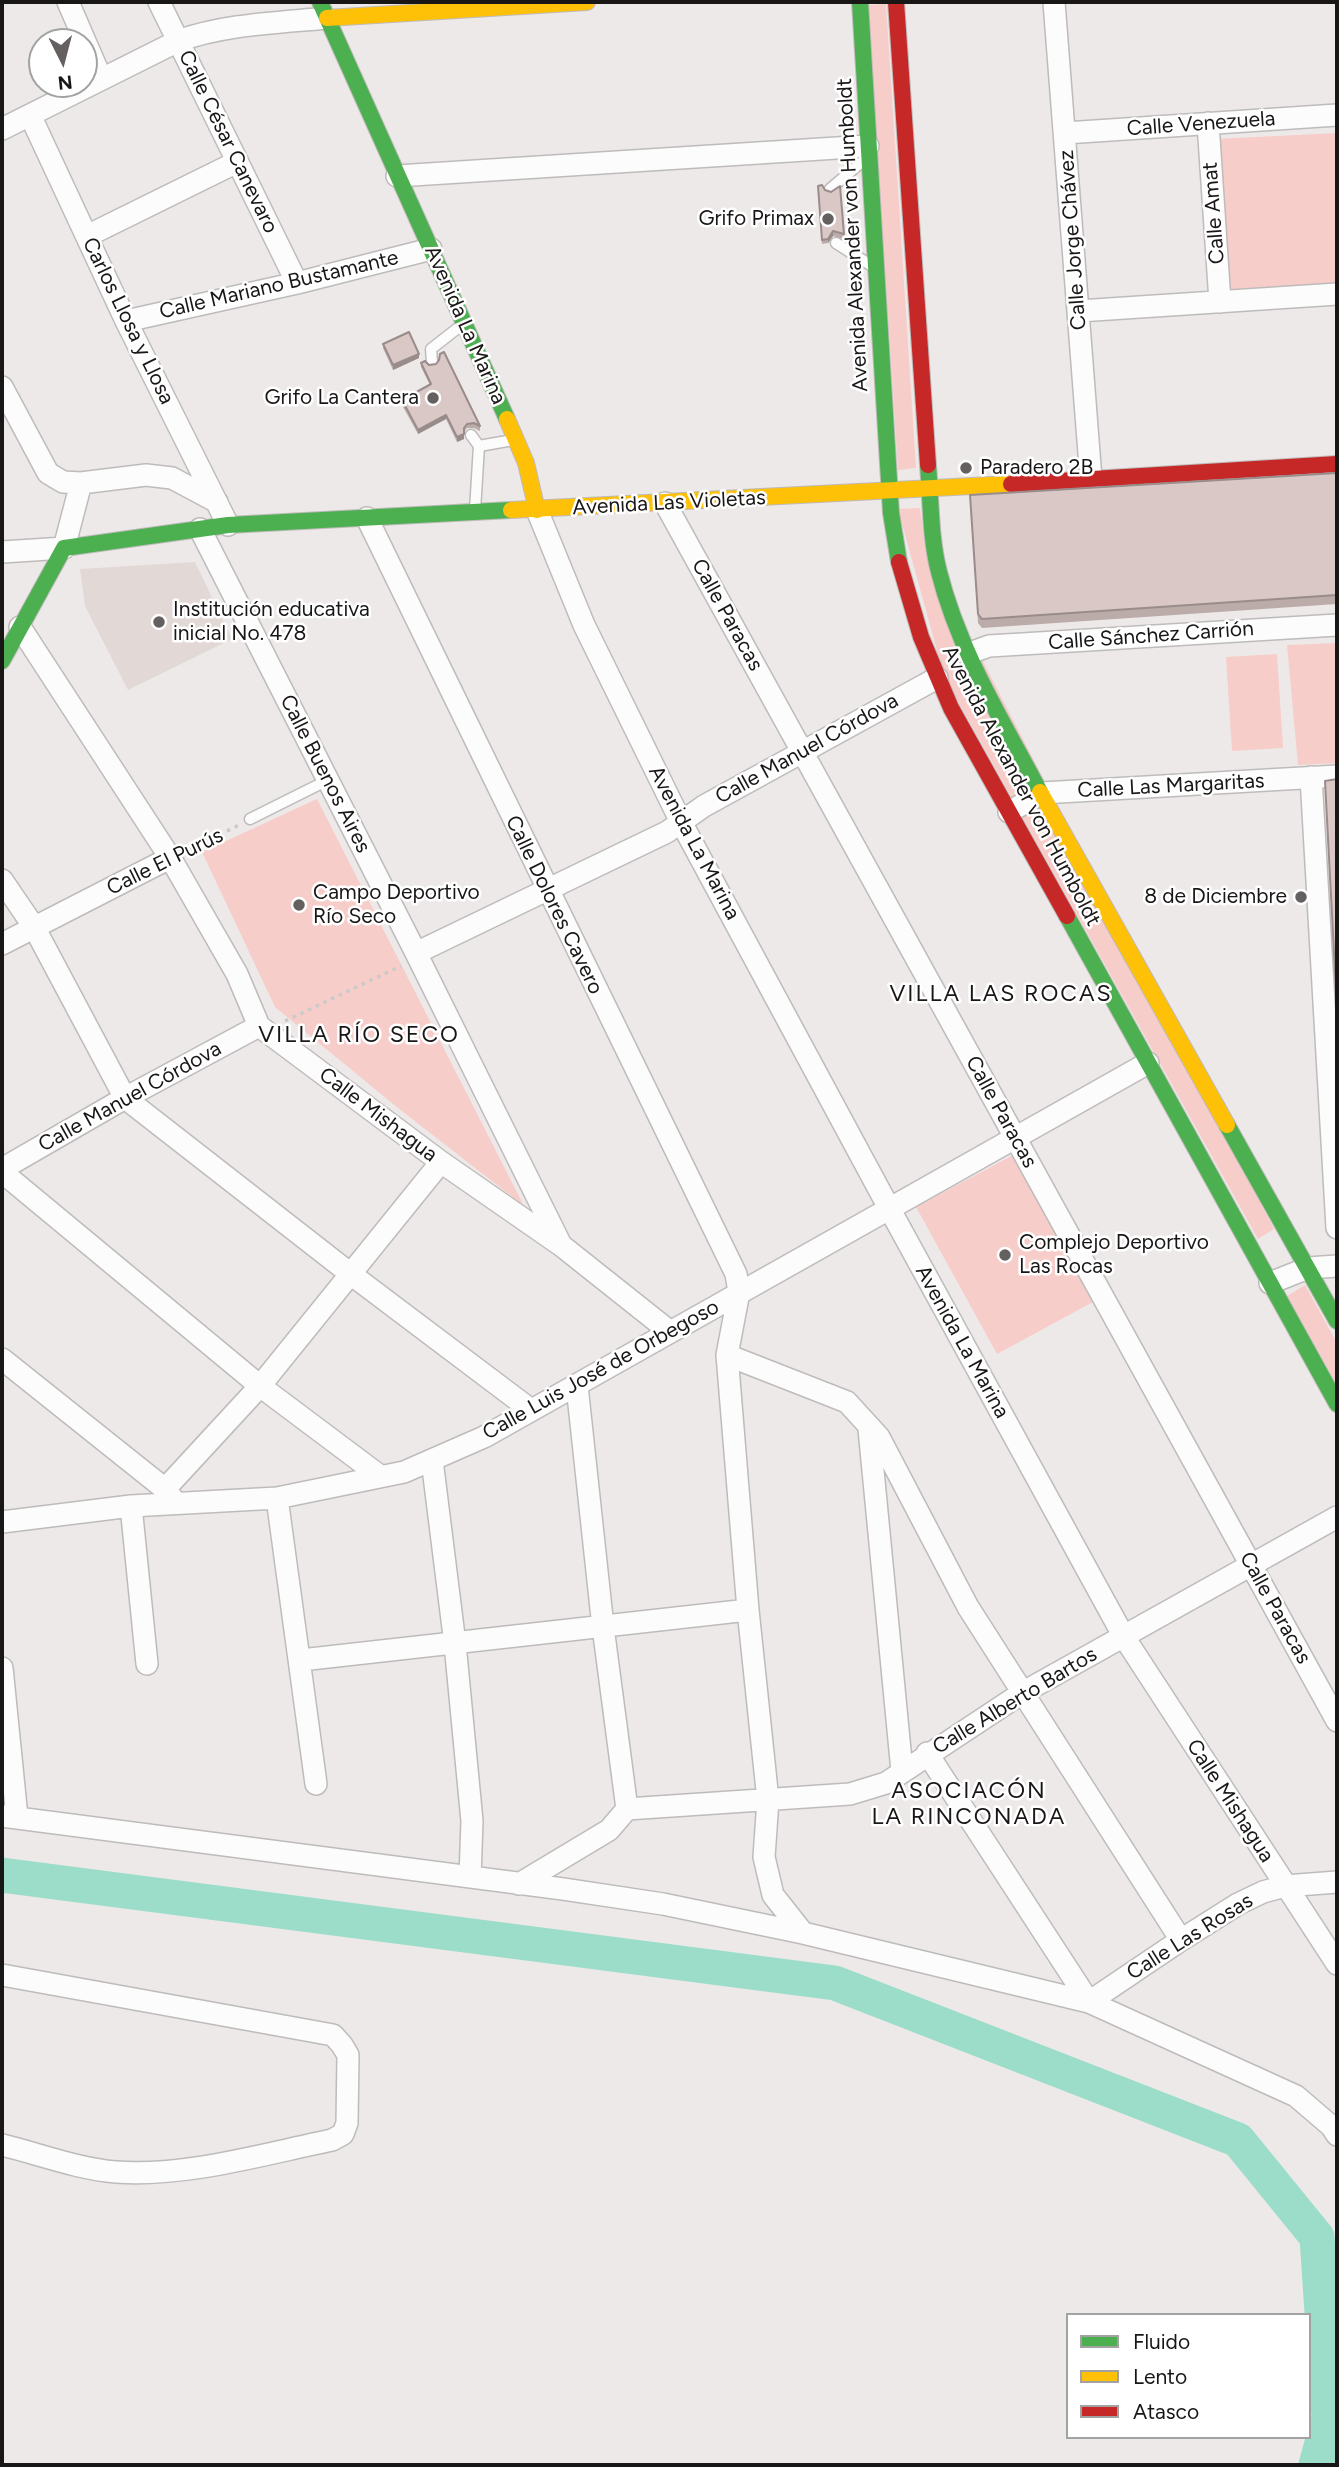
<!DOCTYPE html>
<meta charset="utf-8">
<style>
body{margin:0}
#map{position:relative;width:1339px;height:2467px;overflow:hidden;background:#eee9e9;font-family:Figtree,sans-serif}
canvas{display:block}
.frame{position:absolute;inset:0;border:4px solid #191616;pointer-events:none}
.legend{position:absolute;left:1066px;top:2313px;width:245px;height:126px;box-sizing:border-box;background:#fff;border:2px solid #a3a2a2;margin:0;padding:9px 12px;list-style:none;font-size:21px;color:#191616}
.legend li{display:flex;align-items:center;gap:14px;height:35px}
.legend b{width:35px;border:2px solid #a3a2a2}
.north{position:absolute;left:28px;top:28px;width:70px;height:70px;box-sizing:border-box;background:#fff;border:2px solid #a3a2a2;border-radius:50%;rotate:174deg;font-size:19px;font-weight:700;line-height:28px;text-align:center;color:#191616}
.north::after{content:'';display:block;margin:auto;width:24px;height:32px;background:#646060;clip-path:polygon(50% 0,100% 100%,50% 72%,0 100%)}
</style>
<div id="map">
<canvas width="1339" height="2467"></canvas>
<div class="frame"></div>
<ul class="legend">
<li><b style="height:9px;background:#4caf50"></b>Fluido</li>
<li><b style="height:9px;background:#ffc107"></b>Lento</li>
<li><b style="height:9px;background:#c62828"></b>Atasco</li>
</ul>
<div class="north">N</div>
</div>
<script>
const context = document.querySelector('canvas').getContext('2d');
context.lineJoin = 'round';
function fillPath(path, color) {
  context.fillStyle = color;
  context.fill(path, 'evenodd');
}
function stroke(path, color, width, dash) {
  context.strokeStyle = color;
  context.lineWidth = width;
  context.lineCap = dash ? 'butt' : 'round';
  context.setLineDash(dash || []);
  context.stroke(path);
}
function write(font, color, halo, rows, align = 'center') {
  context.font = font + ' Figtree,sans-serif';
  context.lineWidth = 5;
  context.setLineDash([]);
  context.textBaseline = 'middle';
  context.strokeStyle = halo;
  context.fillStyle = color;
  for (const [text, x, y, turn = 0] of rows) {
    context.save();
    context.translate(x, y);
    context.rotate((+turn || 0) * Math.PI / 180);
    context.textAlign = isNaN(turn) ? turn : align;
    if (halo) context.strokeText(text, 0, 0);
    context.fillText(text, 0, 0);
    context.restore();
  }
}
const built = new Path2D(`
 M 195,562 L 232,639 L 128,690 L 85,606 L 80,569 Z`);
const green = new Path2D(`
 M 886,4 L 916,468 L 898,470 L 868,5 Z
 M 1337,133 L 1337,286 L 1225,293 L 1215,139 Z
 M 920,508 L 926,550 L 1274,1229 L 1258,1239 L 944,676 L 898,509 Z
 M 1337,643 L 1337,763 L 1298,765 L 1287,645 Z
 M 1277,654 L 1283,748 L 1232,751 L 1226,657 Z
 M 317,799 L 524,1206 L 398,1108 L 275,1007 L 202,852 Z
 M 1013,1155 L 1093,1302 L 997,1354 L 916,1207 Z
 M 1305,1285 L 1337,1343 L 1337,1385 L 1287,1296 Z`);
const river = new Path2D(`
 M 2,1875 L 835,1983 L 1238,2140 L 1317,2237 L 1329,2418 L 1316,2465`);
const path = new Path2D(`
 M 189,850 L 239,825
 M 285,1021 L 401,966`);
const lane = new Path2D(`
 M 830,189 L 864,160
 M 836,243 L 872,266
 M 432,362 L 431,349 L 463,324
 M 471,435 L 479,446 L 513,440
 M 475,510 L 479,446
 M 250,819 L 328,780`);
const street = new Path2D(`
 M 68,2 L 101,78
 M 159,2 L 297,283
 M 1054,2 L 1091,479
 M 30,115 L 126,321 L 228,525
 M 1208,123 L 1220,302
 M 2,129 L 178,41 C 226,24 276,23 327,18
 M 1065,133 L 1337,115
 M 397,176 L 868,146
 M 87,236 L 237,162
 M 1079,311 L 1337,294
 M 126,321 L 297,283 L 431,249
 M 2,387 L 48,473 L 63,482 L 81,483 L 146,475 L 172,478 L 217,502
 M 665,503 L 1337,1721
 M 537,510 L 584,625 L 681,822 L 889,1208 L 1124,1637 L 1337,1964
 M 367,518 L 736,1274 L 739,1292 L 727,1355 L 748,1610 L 768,1800 L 764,1857 L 773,1895 L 803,1933
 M 200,529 L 416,953 L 560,1243
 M 2,552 L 64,548 L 81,483
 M 20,627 L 171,859 L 237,974 L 259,1026 L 441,1162 L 562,1246 L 669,1331
 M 967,654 L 989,646 L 1337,625
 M 1311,777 L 1337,1228
 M 1009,812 L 1042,793 L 1337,776
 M 2,880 L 34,927 L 125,1098 L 352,1275 L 531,1410
 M 2,944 L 160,863 L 171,859
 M 416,953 L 667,832 L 704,806 L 937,678
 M 2,1169 L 125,1098 L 259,1026
 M 2,1172 L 260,1386 L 380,1476
 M 1270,1283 L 1308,1268 L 1337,1266
 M 727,1355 L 847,1402 L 879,1437 L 968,1607 L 1181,1940
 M 2,1359 L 165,1489
 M 869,1429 L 902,1771
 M 432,1460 L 455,1644 L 472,1821 L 470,1877
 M 277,1498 L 316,1784
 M 176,1503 L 165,1489 L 260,1386 L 441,1162
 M 131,1506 L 147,1664
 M 2,1522 L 131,1506 L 277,1498 L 404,1472 L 484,1437 L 1148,1063
 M 301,1660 L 748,1610
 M 2,1668 L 17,1817
 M 927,1753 L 1089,2002
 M 627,1809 L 850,1794 L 886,1783 L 1022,1693 L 1337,1517
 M 2,1816 L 563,1889 L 663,1904 L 803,1933 L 1089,2002 L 1296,2096 L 1331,2126 L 1337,2135
 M 519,1884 L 609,1830 L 627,1809 L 603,1627 L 577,1386
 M 2,1975 L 333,2035 L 342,2045 L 348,2055 L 347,2123 L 343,2134 L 332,2140 C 264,2154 186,2177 116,2172 C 78,2169 39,2154 2,2145
 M 1089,2002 L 1181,1940 L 1238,1904 L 1263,1892 L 1285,1886 L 1337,1882`);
const fast = new Path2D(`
 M 320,2 L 507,419
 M 860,2 L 891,513 L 899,562
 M 928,465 C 931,500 930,537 939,572 C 959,651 1002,720 1040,792
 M 2,661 L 64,548 L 228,525 L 511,510
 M 1067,916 L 1337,1404
 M 1227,1125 L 1337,1321`);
const slow = new Path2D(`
 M 327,18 L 587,2
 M 507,419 L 526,463 L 537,510
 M 511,510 L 1011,484
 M 1040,792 L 1227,1125`);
const jam = new Path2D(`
 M 896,2 L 928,465
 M 1011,484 L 1337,464
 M 899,562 L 921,637 L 951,708 L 1067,916`);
const wall = new Path2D(`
 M 818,190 L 844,234 L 844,239 L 833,236 L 828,243 L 822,244 Z
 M 383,344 L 419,358 L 393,370 L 383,348 Z
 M 421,363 L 480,426 L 480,431 L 474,428 L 467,428 L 464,432 L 464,439 L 457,442 L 446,419 L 418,434 L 402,405 L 402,400 L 430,385 L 421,367 Z
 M 1337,473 L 1337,604 L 982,628 L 978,623 L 970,495 Z`);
const shadedWall = new Path2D(`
 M 833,231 L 833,236 L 828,243 L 828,239 Z
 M 419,354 L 419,358 L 393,370 L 393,365 Z
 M 446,415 L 446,419 L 418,434 L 418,430 Z
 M 464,434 L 464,439 L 457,442 L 457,437 Z`);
const building = new Path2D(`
 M 822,185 L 825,190 L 831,192 L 840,186 L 844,234 L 833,231 L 828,239 L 822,240 L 818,186 Z
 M 409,332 L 419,354 L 393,365 L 383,344 Z
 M 444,352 L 480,426 L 474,423 L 467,424 L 464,428 L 464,434 L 457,437 L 446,415 L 418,430 L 402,400 L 431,384 L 421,363 L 425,361 L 429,365 L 436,364 L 439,360 L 440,354 Z
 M 1337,473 L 1337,595 L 982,619 L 978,614 L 970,495 Z
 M 1337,779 L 1337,1010 L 1325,781 Z`);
const markers = [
 [828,219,7,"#646060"],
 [433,398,7,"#646060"],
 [966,468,7,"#646060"],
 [159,622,7,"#646060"],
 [1301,897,7,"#646060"],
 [299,905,7,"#646060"],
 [1005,1255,7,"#646060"]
];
const streetNames = [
 ["Calle Venezuela",1201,124,-4],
 ["Calle César Canevaro",228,142,64],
 ["Calle Amat",1214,213,-94],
 ["Avenida Alexander von Humboldt",853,235,-93],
 ["Calle Jorge Chávez",1073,240,-94],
 ["Calle Mariano Bustamante",279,285,-13],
 ["Carlos Llosa y Llosa",128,321,64],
 ["Avenida La Marina",465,325,66],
 ["Avenida Las Violetas",669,503,-3],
 ["Calle Paracas",727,615,61],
 ["Calle Sánchez Carrión",1151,636,-4],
 ["Calle Manuel Córdova",807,749,-29],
 ["Calle Buenos Aires",325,774,63],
 ["Avenida Alexander von Humboldt",1021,786,62],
 ["Calle Las Margaritas",1171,786,-3],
 ["Avenida La Marina",694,843,62],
 ["Calle El Purús",165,862,-26],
 ["Calle Dolores Cavero",554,905,64],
 ["Calle Manuel Córdova",130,1097,-29],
 ["Calle Paracas",1001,1112,61],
 ["Calle Mishagua",378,1115,37],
 ["Avenida La Marina",962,1342,61],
 ["Calle Luis José de Orbegoso",601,1370,-29],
 ["Calle Paracas",1275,1608,61],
 ["Calle Alberto Bartos",1015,1701,-31],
 ["Calle Mishagua",1230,1801,57],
 ["Calle Las Rosas",1190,1937,-32]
];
const poiNames = [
 ["Grifo Primax",814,219,"right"],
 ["Grifo La Cantera",419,398,"right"],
 ["Paradero 2B",980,468],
 ["Institución educativa",173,610],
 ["inicial No. 478",173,634],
 ["Campo Deportivo",313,893],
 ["Río Seco",313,917],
 ["8 de Diciembre",1287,897,"right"],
 ["Complejo Deportivo",1019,1243],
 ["Las Rocas",1019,1267]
];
const neighbourhoodNames = [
 ["VILLA LAS ROCAS",1001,994],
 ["VILLA RÍO SECO",359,1035],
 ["ASOCIACÓN",969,1791],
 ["LA RINCONADA",969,1817]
];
fillPath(built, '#e2d8d6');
fillPath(green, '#f7cdc9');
stroke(river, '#9bddc9', 35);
stroke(lane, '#bebbbb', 13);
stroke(street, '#bebbbb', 24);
stroke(fast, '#bebbbb', 18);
stroke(slow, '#bebbbb', 18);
stroke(jam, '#bebbbb', 18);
stroke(path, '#cbcaca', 3.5, [3.5, 5]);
stroke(lane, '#fcfcfc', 10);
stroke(street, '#fcfcfc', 21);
stroke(fast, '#4caf50', 16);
stroke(slow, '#ffc107', 16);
stroke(jam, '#c62828', 16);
fillPath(wall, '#bbacaa');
fillPath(shadedWall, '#998c8b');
fillPath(building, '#dac8c6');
stroke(building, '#998c8b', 2);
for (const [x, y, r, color] of markers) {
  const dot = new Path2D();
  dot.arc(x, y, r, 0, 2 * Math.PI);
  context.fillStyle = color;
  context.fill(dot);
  stroke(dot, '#fff', 2.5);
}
write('21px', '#191616', '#fff', streetNames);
write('21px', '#191616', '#fff', poiNames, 'left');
context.letterSpacing = '2px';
write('23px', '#191616', '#fff', neighbourhoodNames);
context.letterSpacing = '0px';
</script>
